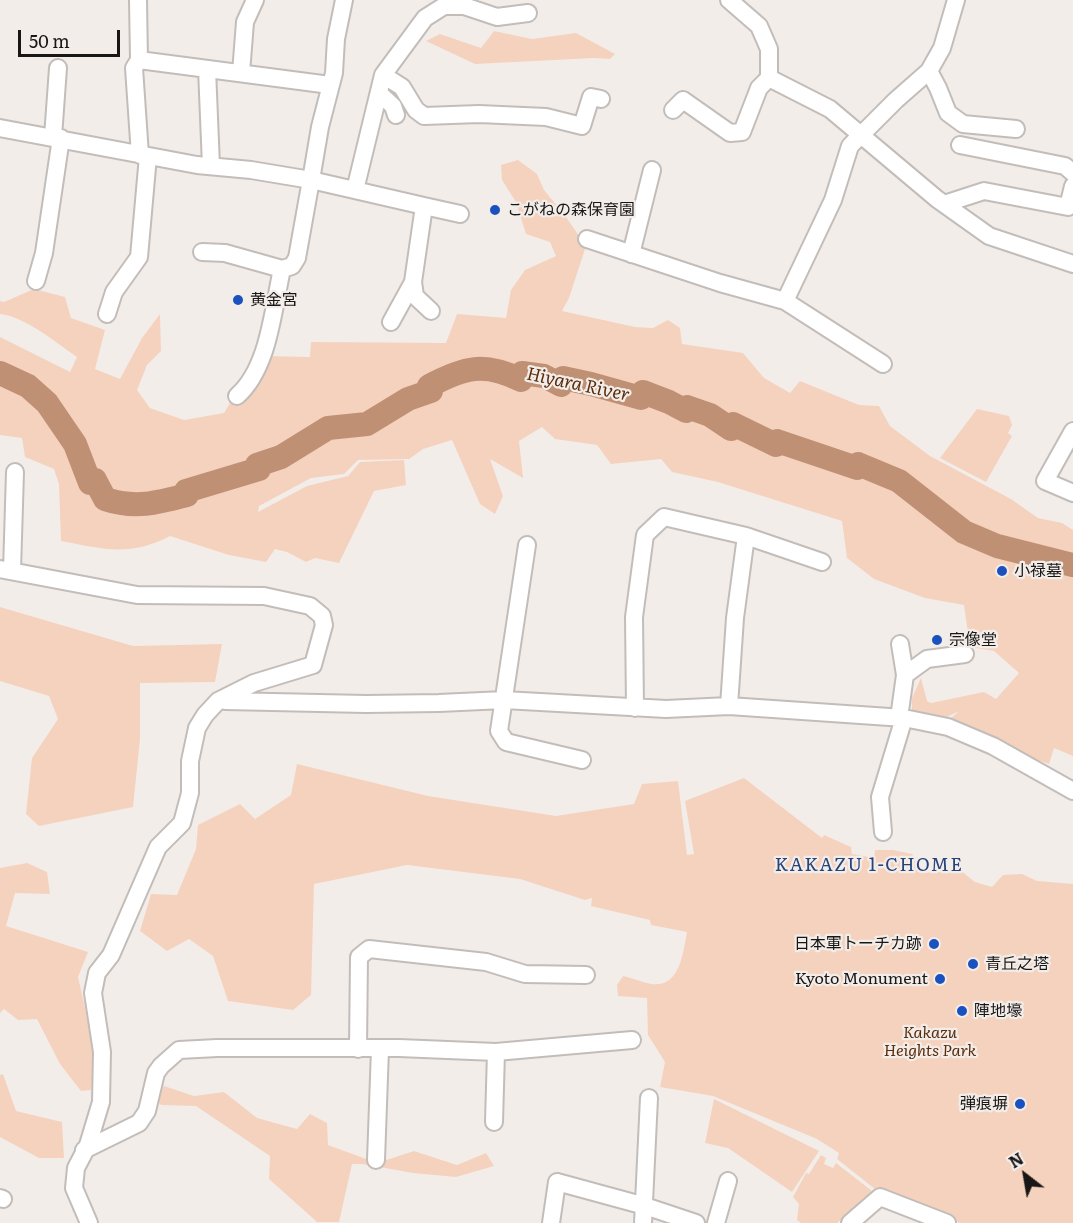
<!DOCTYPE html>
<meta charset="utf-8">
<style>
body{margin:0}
#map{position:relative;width:1073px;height:1223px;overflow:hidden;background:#f3edea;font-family:Literata,serif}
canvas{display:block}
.north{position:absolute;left:995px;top:1145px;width:60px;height:60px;-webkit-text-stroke:4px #f3edea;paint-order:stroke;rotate:329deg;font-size:16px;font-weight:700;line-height:24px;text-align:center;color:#191716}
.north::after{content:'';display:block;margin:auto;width:21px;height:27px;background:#191716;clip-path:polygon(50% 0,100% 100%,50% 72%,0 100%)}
.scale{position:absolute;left:18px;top:30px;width:102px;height:27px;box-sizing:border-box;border:3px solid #191716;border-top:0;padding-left:8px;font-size:18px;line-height:21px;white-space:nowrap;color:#191716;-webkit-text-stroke:4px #f3edea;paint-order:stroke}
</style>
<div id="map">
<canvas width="1073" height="1223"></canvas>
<div class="north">N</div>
<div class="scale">50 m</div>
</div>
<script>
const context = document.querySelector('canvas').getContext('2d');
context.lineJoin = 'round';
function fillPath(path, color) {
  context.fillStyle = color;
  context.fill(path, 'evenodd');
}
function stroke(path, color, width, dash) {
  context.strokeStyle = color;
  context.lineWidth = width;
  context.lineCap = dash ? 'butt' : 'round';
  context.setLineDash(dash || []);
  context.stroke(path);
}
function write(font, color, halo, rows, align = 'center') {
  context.font = font + ' Literata,"Noto Sans JP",serif';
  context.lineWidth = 4.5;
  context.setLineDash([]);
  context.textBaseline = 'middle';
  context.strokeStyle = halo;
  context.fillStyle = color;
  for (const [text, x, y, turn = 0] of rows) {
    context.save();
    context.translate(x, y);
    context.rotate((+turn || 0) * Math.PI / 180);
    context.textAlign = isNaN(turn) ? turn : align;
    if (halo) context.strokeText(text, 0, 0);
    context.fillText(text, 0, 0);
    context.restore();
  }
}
const green = new Path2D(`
 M 494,31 L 532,39 L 576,33 L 615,54 L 610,59 L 594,58 L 475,64 L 426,41 L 440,34 L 481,48 Z
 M 518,160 L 537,174 L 544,190 L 566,217 L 586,246 L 569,298 L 562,311 L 635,327 L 653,328 L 668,320 L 680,328 L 682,344 L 743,353 L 764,378 L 790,393 L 800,381 L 859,405 L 879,406 L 890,426 L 930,456 L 1011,499 L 1038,518 L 1062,523 L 1073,530 L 1073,756 L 1054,748 L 1049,764 L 1026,756 L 949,720 L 959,711 L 947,717 L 912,710 L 912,698 L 921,678 L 927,701 L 931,703 L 984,692 L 996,699 L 1019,673 L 994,651 L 970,647 L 964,605 L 925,598 L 874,579 L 847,558 L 842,521 L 718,482 L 672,472 L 661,459 L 611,464 L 597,445 L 555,439 L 542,427 L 519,441 L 523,478 L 490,459 L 503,496 L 495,514 L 480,504 L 452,440 L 423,449 L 409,459 L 358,460 L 344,474 L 311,478 L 259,506 L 258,512 L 307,486 L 348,476 L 360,462 L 404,460 L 406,485 L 374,491 L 339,563 L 315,558 L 306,562 L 287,552 L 275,549 L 266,562 L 229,555 L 170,536 C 131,557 102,549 61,541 L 59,484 L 54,469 L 25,457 L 22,438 L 0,435 L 0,337 L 70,372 L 77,357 C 55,342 26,317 0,314 L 0,301 L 4,302 L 34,289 L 65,297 L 71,318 L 105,330 L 95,369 L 120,379 L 142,338 L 160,314 L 161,351 L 147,365 L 137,390 L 150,408 L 184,420 L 224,413 L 239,388 L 267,356 L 310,357 L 311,342 L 446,343 L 457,314 L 506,318 L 511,290 L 525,270 L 556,256 L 550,242 L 526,234 L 516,202 L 502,180 L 501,165 Z
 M 977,409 L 1009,416 L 1012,425 L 1008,433 L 1012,436 L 986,482 L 940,458 Z
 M 0,607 L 133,646 L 222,644 L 215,682 L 140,683 L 140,739 L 133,807 L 39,826 L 26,814 L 32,758 L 58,719 L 49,696 L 0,681 Z
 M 297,764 L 428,796 L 556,816 L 634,804 L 642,784 L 678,781 L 687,855 L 694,854 L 685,801 L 744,778 L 822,838 L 824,835 L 851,847 L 852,854 L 874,858 L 875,850 L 893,850 L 912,854 L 925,873 C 937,871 947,873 960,870 L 975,882 L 992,887 L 1003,875 L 1022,874 L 1037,881 L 1073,884 L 1073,1223 L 960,1223 L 878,1188 L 875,1189 L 837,1159 L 839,1153 L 817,1139 L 713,1096 L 660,1087 L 665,1062 L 648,1035 L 647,998 L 618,996 L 617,985 L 623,976 C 632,978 642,982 651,984 C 680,988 683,953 687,932 L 651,925 L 650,920 L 591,906 L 592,898 L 585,900 L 520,879 L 407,865 L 314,884 L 311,995 L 293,1010 L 228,1001 L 213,956 L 189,939 L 167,951 L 140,931 L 151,894 L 177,895 L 196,849 L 198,825 L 240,804 L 255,819 L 291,795 Z
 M 27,863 L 47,872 L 50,894 L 15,893 L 6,926 L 88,952 L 78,977 L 96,1057 L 91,1090 L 81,1091 L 60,1064 L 37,1019 L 18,1020 L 4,1009 L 0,1013 L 0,868 Z
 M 3,1074 L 16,1111 L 62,1122 L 64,1158 L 39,1158 L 0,1137 L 0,1075 Z
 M 164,1086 L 194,1096 L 224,1092 L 257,1118 L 297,1129 L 310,1114 L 327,1123 L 328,1145 L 377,1163 L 414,1151 L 457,1165 L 486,1153 L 494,1166 L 456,1177 L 413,1173 L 363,1164 L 352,1164 L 339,1222 L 317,1222 L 269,1179 L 270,1156 L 196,1106 L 161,1105 L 156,1099 Z
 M 714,1099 L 819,1151 L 792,1192 L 728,1148 L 705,1143 Z
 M 821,1155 L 826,1158 L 824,1164 L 833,1168 L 836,1163 L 872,1191 L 837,1223 L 801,1223 L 797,1220 L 799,1204 L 793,1197 L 806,1173 L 809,1174 Z`);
const river = new Path2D(`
 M 0,373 L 28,386 L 47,403 L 75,444 L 90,483 L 95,480 L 105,499 C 135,509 157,503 187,495 L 186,491 L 259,469 L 257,465 L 281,457 L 328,428 L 367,424 L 408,399 L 431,391 L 429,386 C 465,367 484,362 521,380 L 522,373 L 544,376 L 561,385 L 563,378 L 591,384 L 641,398 L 643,392 L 669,402 L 686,411 L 687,407 L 710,415 L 731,429 L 733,424 L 776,445 L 777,441 L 857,468 L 858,464 L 899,481 L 964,532 L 997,546 L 1073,565`);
const minor = new Path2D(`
 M 138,0 L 139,60 L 134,68 L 140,155
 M 729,0 L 759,26 L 769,49 L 769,78 L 830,109 L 937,199 L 989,236 L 1073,264
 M 139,60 L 330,85
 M 207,69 L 211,166
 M 929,71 L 938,88 L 948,113 L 963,124 L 1016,129
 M 241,73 L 245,22 L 255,0
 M 383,75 L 402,87 L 416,110 L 424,116 L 479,114 L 546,117 L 582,126 L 591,97 L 601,99
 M 379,93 L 393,106 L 396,115
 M 673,110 L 683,100 L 730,133 L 742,132 L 759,88 L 769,78
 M 0,128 L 197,165 L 251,170 L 311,180 L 320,127 L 334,73 L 336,39 L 344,0
 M 53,137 L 58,68
 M 960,145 L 1065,166 L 1073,173
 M 355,190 L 383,75 L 425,18 L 444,6 L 464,6 L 497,17 L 528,13
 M 944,204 L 984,191 L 1068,207 L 1073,186
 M 424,206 L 460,214
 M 587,239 L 720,283 L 785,301 L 833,200 L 850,146 L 896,100 L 929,71 L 942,48 L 956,0
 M 202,252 L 225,253 L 282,269 L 292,266 L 297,258 L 311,180 L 424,206 L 413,282 L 391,322
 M 631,254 L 652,170
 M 36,281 L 44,253 L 61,138
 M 413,282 L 415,296 L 431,311
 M 785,301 L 883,364
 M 107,314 L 114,292 L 139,257 L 148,156
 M 237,396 C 269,368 273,309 282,269
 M 1073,431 L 1045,481 L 1073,493
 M 746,536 L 822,562
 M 527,545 L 499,731 L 506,742 L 582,760
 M 0,569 L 137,595 L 264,596 L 310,606 L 322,616 L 324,625 L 313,665 L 254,683 L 218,701 L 205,715 L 197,728 L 190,761 L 190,793 L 182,823 L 158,847 L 111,955 L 97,973 L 93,993 L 102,1052 L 101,1102 L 88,1145 L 76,1168 L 74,1188 L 89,1223
 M 12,571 L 15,472
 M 905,675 L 927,659 L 965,654
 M 225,701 L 366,704 L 439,703 L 504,700 L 666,709 L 729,706 L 904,718 L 948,727 L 993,746 L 1073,791
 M 635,708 L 634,617 L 645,535 L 664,517 L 746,536 L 735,618 L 729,706
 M 899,718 L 905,675 L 900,644
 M 883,832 L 880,797 L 904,718
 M 358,1049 L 359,957 L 369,949 L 486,962 L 525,974 L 586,975
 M 494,1122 L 496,1052
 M 84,1150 L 139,1123 L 147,1111 L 156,1073 L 161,1066 L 179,1050 L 217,1048 L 399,1048 L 496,1052 L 632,1040
 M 376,1160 L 380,1049
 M 0,1198 L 3,1199
 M 551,1223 L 557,1182 L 645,1206 L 696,1223
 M 643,1223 L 649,1098
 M 716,1223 L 728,1181
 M 850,1223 L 880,1197 L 947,1223`);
const markers = [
 [495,210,6,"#1b51be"],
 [238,300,6,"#1b51be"],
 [1002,571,6,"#1b51be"],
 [937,640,6,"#1b51be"],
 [934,944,6,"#1b51be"],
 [973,964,6,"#1b51be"],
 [940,979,6,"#1b51be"],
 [962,1011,6,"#1b51be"],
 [1020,1104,6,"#1b51be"]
];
const poiNames = [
 ["こがねの森保育園",507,210],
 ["黄金宮",250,300],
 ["小禄墓",1014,571],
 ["宗像堂",949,640],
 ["日本軍トーチカ跡",922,944,"right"],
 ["青丘之塔",985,964],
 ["Kyoto Monument",928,979,"right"],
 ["陣地壕",974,1011],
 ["弾痕塀",1008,1104,"right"]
];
const parkNames = [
 ["Kakazu",930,1033],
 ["Heights Park",930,1051]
];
const waterNames = [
 ["Hiyara River",578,385,12]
];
const neighbourhoodNames = [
 ["KAKAZU 1-CHOME",869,866]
];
fillPath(green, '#f5d2be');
stroke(river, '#bf9074', 24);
stroke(minor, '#c3bdba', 20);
stroke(minor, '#fff', 16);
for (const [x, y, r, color] of markers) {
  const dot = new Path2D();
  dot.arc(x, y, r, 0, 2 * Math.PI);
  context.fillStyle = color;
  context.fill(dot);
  stroke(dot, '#f3edea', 2);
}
write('16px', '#191716', '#f3edea', poiNames, 'left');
write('italic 16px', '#5a2c0b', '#f3edea', parkNames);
write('italic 18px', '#5a2c0b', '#f3edea', waterNames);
context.letterSpacing = '1.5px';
write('18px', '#26437a', '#f3edea', neighbourhoodNames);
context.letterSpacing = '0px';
</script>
